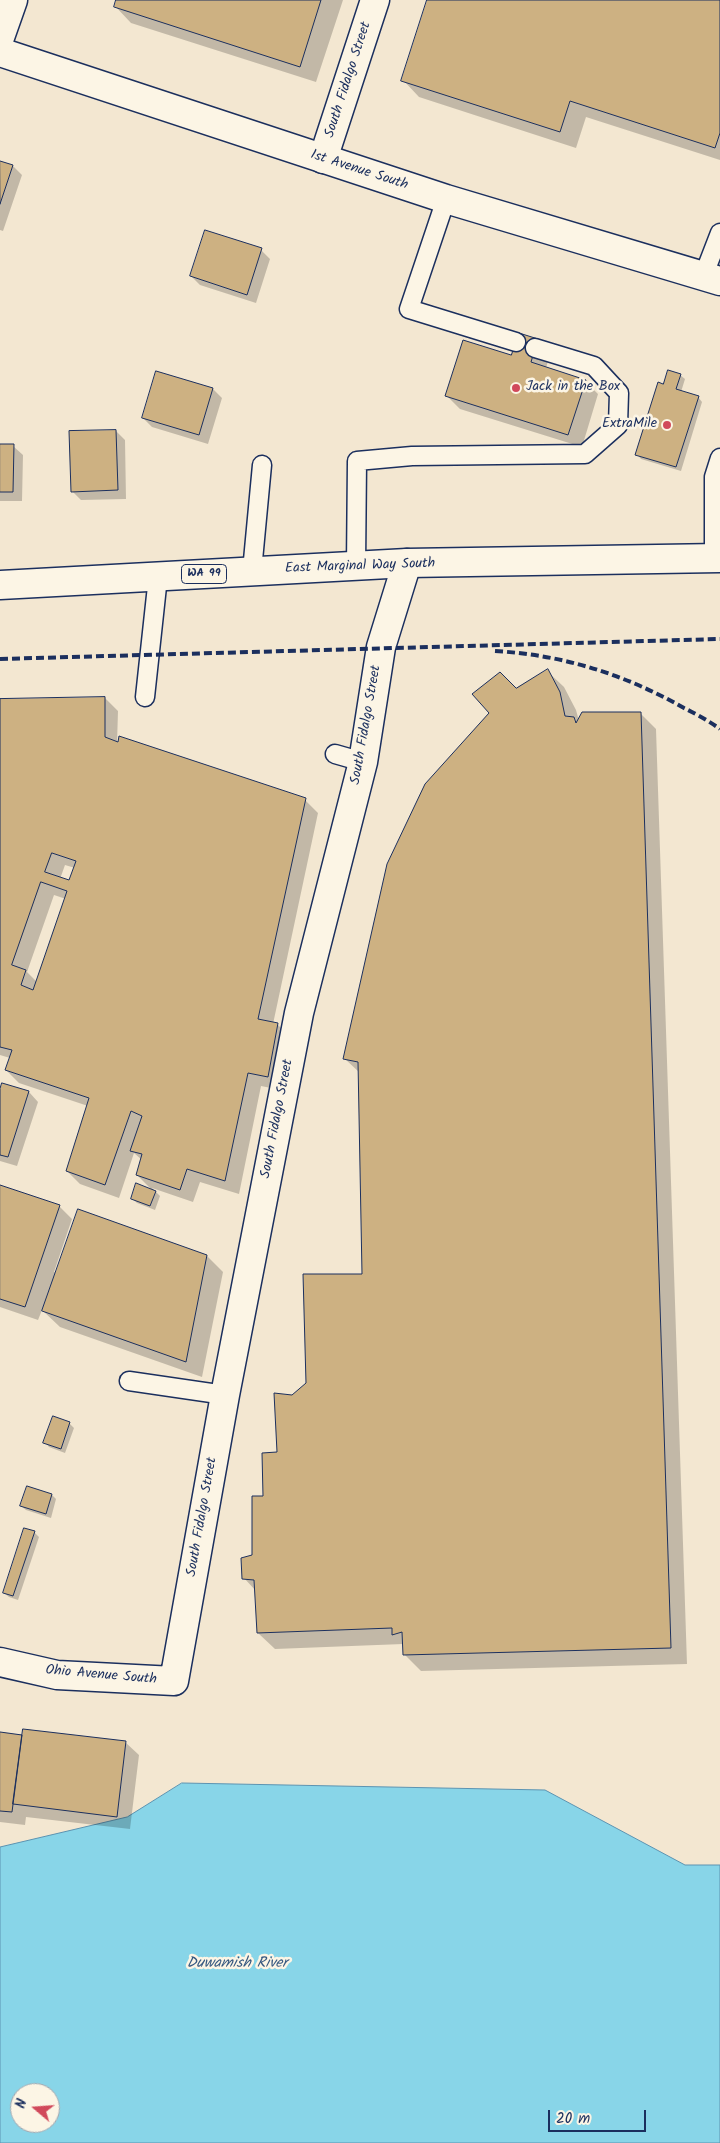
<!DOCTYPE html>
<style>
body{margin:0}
#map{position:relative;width:720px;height:2143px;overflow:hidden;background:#f3e7d1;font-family:Kalam,sans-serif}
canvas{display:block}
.north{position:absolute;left:10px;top:2083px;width:50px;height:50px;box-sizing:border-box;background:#fcf5e5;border:1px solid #a2a6af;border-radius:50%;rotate:288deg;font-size:14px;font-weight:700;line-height:20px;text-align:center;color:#1b2f5e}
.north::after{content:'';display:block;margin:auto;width:18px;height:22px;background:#d1495b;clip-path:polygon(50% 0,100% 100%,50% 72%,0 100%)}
.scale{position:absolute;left:548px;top:2110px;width:98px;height:22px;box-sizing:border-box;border:2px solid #1b2f5e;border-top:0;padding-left:6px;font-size:15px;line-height:18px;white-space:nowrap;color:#1b2f5e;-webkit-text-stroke:4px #fcf5e5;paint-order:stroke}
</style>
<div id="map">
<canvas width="720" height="2143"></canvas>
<div class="north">N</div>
<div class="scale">20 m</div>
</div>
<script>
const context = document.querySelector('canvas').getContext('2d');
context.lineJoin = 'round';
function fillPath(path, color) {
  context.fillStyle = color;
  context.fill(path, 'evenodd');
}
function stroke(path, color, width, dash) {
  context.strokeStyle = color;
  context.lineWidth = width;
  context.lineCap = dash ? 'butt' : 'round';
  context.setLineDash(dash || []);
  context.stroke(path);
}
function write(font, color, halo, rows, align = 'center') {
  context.font = font + ' Kalam,sans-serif';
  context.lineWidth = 5;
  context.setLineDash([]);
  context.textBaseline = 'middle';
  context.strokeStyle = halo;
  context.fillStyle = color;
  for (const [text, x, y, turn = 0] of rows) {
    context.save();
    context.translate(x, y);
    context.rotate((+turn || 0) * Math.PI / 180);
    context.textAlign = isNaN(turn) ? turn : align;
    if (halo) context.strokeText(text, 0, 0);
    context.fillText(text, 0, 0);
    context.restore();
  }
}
const water = new Path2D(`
 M 182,1783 L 545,1790 L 685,1865 L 720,1865 L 720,2143 L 0,2143 L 0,1847 L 127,1817 ZM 20,2093 L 50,2093 L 50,2123 L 20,2123 Z`);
const shadow = new Path2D(`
 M 117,0 L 343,0 L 316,82 L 131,23 L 115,6 Z
 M 429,0 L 720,0 L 720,160 L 586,117 L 576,148 L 419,97 L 403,80 Z
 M 0,162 L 13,166 L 22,175 L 3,231 L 0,230 Z
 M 261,250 L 270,259 L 256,303 L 200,285 L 191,276 Z
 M 550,354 L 546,368 L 585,381 L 598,394 L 582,447 L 460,409 L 447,396 L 512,357 Z
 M 157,373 L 213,389 L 222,398 L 208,444 L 152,427 L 143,418 Z
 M 680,375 L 685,379 L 681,392 L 698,397 L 702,402 L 681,471 L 641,459 L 637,454 L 664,385 Z
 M 116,431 L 125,440 L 126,499 L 81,500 L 72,491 Z
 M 0,446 L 13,446 L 23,455 L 22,501 L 0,501 Z
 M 547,671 L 564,687 L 576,710 L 579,721 L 640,713 L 656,729 L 687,1664 L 421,1671 L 404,1654 L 403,1644 L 275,1649 L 258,1633 L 256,1591 L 244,1578 L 253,1556 L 264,1497 L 278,1453 L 293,1396 L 307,1384 L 363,1275 L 360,1073 L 344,1058 L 516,690 Z
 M 105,698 L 118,711 L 117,744 L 305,800 L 318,813 L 273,1024 L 278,1025 L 291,1038 L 281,1090 L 261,1086 L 239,1194 L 200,1182 L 193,1202 L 152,1188 L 160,1196 L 155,1210 L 137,1203 L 132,1198 L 154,1192 L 137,1175 L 142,1160 L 134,1153 L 119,1198 L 80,1184 L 67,1171 L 88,1106 L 19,1083 L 6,1070 L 10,1058 L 0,1055 L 0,700 ZM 65,865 L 75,868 L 70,882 L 60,879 ZM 54,895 L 66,899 L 37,982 L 27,972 Z
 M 29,1092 L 38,1102 L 17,1166 L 0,1161 L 0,1093 Z
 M 0,1186 L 59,1206 L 72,1219 L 54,1272 L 57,1273 L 207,1256 L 223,1272 L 202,1377 L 60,1327 L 42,1310 L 38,1320 L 0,1307 Z
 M 69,1423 L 74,1428 L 65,1453 L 49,1447 L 45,1442 Z
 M 52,1495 L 56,1499 L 51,1518 L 26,1510 L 21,1506 Z
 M 34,1532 L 39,1537 L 18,1600 L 9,1597 L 4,1593 Z
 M 0,1733 L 125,1742 L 139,1755 L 130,1829 L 26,1817 L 25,1825 L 0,1822 Z`);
const building = new Path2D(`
 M 116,0 L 321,0 L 300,67 L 114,7 Z
 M 427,0 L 720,0 L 720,133 L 715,148 L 570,101 L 560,132 L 401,81 Z
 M 0,161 L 13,165 L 0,204 Z
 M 205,230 L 262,248 L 247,295 L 190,276 Z
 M 519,333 L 538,339 L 531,362 L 586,380 L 568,435 L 445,396 L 463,340 L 511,355 Z
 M 668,370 L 681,374 L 676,389 L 699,396 L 676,467 L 635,455 L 658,382 L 663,384 Z
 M 156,371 L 213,388 L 199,435 L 142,418 Z
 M 116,430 L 118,490 L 71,492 L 69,431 Z
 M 0,444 L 14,444 L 13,492 L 0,492 Z
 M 548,669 L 560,692 L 565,716 L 574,717 L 576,723 L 582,712 L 641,712 L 671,1648 L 403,1655 L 402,1632 L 392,1635 L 392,1628 L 257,1633 L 254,1580 L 242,1579 L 241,1558 L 252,1555 L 252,1496 L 263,1496 L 262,1453 L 277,1452 L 274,1393 L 292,1395 L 306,1383 L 303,1274 L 362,1274 L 358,1062 L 343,1059 L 387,864 L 425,784 L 489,713 L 472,694 L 500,672 L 516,688 Z
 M 105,697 L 105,737 L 118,742 L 119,736 L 306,798 L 258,1019 L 278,1023 L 268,1077 L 248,1073 L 225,1181 L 187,1169 L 180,1190 L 136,1175 L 142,1154 L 130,1151 L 142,1116 L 131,1111 L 105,1185 L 66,1171 L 89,1098 L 5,1070 L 12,1050 L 0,1047 L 0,699 ZM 52,853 L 76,861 L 69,880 L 45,872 ZM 41,882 L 67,891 L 33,990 L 21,985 L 26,970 L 12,965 Z
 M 2,1083 L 29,1091 L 8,1157 L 0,1155 L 0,1089 Z
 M 136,1183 L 156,1191 L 150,1206 L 131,1199 Z
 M 0,1185 L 60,1205 L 25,1307 L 0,1299 Z
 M 78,1209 L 207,1255 L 186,1362 L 42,1311 Z
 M 53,1416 L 70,1422 L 61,1449 L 43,1443 Z
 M 27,1486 L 52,1494 L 46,1514 L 20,1506 Z
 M 24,1528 L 35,1531 L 13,1596 L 3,1593 Z
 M 23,1729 L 126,1741 L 117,1817 L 13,1804 Z
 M 0,1732 L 22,1735 L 12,1812 L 0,1811 Z`);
const lane = new Path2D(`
 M 446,199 L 409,309 L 516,342
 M 703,277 L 720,233
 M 714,558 L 714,477 L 720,458
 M 356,566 L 357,461 L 412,456 L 585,454 L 618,425 L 619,393 L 594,366 L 535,348
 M 252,571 L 262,465
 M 145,697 L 158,577
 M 335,754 L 363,762
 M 129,1381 L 225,1395`);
const street = new Path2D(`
 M 0,37 L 13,0
 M 323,159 L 375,0
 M 0,1662 L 57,1675 L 174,1681 L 225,1395 L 299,1013 L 363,762 L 381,647 L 407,563`);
const primary = new Path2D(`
 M 0,52 L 446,199 L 720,281`);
const highway = new Path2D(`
 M 0,585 L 407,563 L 720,558`);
const rail = new Path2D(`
 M 495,651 C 563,655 624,674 684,708 C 696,714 709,721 720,729
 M 0,659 L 720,639`);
const markers = [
 [516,388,5,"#d1495b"],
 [667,425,5,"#d1495b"]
];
const shields = [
 [204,574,45]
];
const shieldNames = [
 ["WA 99",204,574]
];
const streetNames = [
 ["South Fidalgo Street",349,80,-72],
 ["1st Avenue South",359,171,18],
 ["East Marginal Way South",360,567,-2],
 ["South Fidalgo Street",367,725,-80],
 ["South Fidalgo Street",278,1119,-79],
 ["South Fidalgo Street",203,1517,-80],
 ["Ohio Avenue South",101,1676,5]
];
const poiNames = [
 ["Jack in the Box",526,388],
 ["ExtraMile",657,425,"right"]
];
const waterNames = [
 ["Duwamish River",237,1964]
];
fillPath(water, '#88d5e8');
stroke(water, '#5c93b1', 1);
fillPath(shadow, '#0003');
fillPath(building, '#cdb182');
stroke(building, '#1b2f5e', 1);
stroke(lane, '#1b2f5e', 21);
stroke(street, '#1b2f5e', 31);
stroke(primary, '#1b2f5e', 31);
stroke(highway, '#1b2f5e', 31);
stroke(lane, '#fcf5e5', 18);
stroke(street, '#fcf5e5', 28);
stroke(primary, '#fcf5e5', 28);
stroke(highway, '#fcf5e5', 28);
stroke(rail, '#1b2f5e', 4, [8, 4]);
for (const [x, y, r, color] of markers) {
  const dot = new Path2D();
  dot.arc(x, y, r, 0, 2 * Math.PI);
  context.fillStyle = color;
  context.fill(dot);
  stroke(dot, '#fcf5e5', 2);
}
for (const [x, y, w] of shields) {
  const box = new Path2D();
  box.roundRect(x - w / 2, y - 9.5, w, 19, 4);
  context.fillStyle = '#fcf5e5';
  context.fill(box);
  stroke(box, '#1b2f5e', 1);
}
write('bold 12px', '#1b2f5e', null, shieldNames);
write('14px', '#1b2f5e', '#fcf5e5', streetNames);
write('14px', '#1b2f5e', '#fcf5e5', poiNames, 'left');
write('italic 15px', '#365880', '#fcf5e5', waterNames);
</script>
